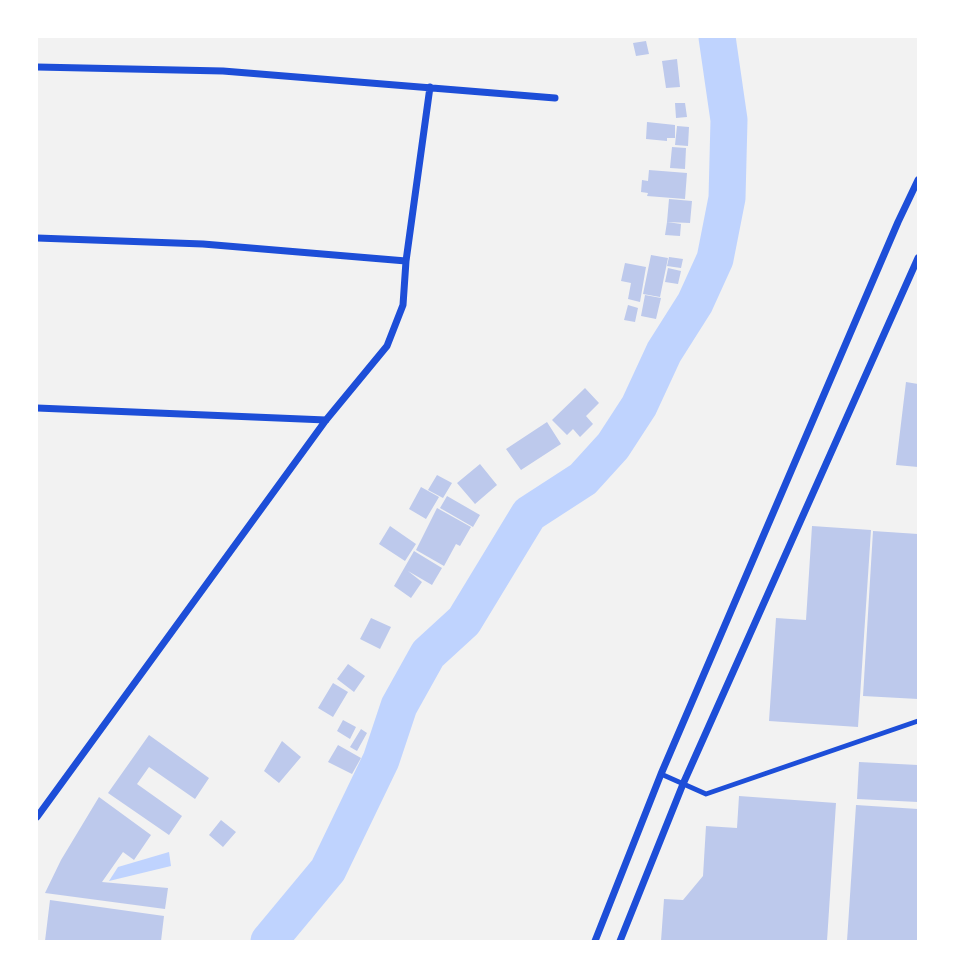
<!DOCTYPE html>
<style>
body{margin:0}
#map{position:relative;width:955px;height:978px;overflow:hidden;background:#f2f2f2;font-family:"DM Sans",sans-serif}
canvas{display:block}
.frame{position:absolute;inset:0;border:38px solid #fff;pointer-events:none}
</style>
<div id="map">
<canvas width="955" height="978"></canvas>
<div class="frame"></div>
</div>
<script>
const context = document.querySelector('canvas').getContext('2d');
context.lineJoin = 'round';
function fillPath(path, color) {
  context.fillStyle = color;
  context.fill(path, 'evenodd');
}
function stroke(path, color, width, dash) {
  context.strokeStyle = color;
  context.lineWidth = width;
  context.lineCap = dash ? 'butt' : 'round';
  context.setLineDash(dash || []);
  context.stroke(path);
}
const water = new Path2D(`
 M 169,852 L 171,866 L 109,881 L 118,867 Z`);
const river = new Path2D(`
 M 269,941 L 328,870 L 381,760 L 399,706 L 428,654 L 464,621 L 529,514 L 583,479 L 613,446 L 639,406 L 664,352 L 695,303 L 715,259 L 727,198 L 729,120 L 717,37`);
const building = new Path2D(`
 M 646,41 L 649,54 L 636,56 L 633,43 Z
 M 677,59 L 680,87 L 666,88 L 662,61 Z
 M 675,103 L 685,103 L 687,117 L 676,118 Z
 M 647,122 L 675,125 L 675,138 L 667,138 L 667,141 L 646,139 Z
 M 677,126 L 689,127 L 688,146 L 675,145 Z
 M 672,147 L 686,148 L 685,169 L 670,168 Z
 M 649,170 L 687,173 L 685,199 L 647,196 L 648,193 L 641,192 L 642,180 L 648,181 Z
 M 669,199 L 692,201 L 690,223 L 667,222 Z
 M 667,222 L 681,224 L 680,236 L 665,235 Z
 M 651,255 L 668,258 L 660,297 L 643,294 Z
 M 669,257 L 683,259 L 681,268 L 667,266 Z
 M 625,263 L 646,267 L 640,302 L 628,299 L 631,283 L 621,281 Z
 M 668,268 L 681,271 L 678,284 L 665,282 Z
 M 645,295 L 661,298 L 656,319 L 641,316 Z
 M 628,305 L 638,308 L 635,322 L 624,320 Z
 M 906,382 L 918,384 L 918,467 L 896,465 Z
 M 585,388 L 599,403 L 586,416 L 593,424 L 580,437 L 573,429 L 567,435 L 552,420 Z
 M 547,422 L 561,444 L 521,470 L 506,449 Z
 M 480,464 L 497,485 L 475,504 L 457,483 Z
 M 437,475 L 452,483 L 443,498 L 428,490 Z
 M 421,487 L 439,497 L 426,519 L 409,509 Z
 M 447,496 L 480,515 L 473,527 L 440,508 Z
 M 437,508 L 471,527 L 460,546 L 456,544 L 444,566 L 416,550 Z
 M 390,526 L 416,544 L 405,561 L 379,544 Z
 M 812,526 L 871,530 L 858,727 L 769,721 L 776,618 L 806,620 Z
 M 873,531 L 918,534 L 918,699 L 863,696 Z
 M 414,551 L 442,568 L 432,585 L 408,571 L 422,582 L 411,598 L 394,586 Z
 M 371,618 L 391,627 L 380,649 L 360,639 Z
 M 348,664 L 365,676 L 354,692 L 337,679 Z
 M 333,683 L 348,692 L 333,717 L 318,708 Z
 M 343,720 L 356,727 L 350,739 L 337,731 Z
 M 361,729 L 367,733 L 357,751 L 350,747 Z
 M 149,735 L 209,778 L 195,799 L 149,767 L 137,784 L 182,816 L 169,835 L 108,793 Z
 M 282,741 L 301,757 L 279,783 L 264,771 Z
 M 338,745 L 361,758 L 352,774 L 328,762 Z
 M 859,762 L 918,765 L 918,802 L 857,799 Z
 M 739,796 L 836,803 L 827,941 L 661,941 L 664,899 L 683,900 L 703,876 L 706,826 L 737,828 Z
 M 99,797 L 151,835 L 134,860 L 123,852 L 102,882 L 168,888 L 165,909 L 45,893 L 61,860 Z
 M 856,805 L 918,809 L 918,941 L 847,941 Z
 M 221,820 L 236,832 L 223,847 L 209,835 Z
 M 50,900 L 164,916 L 161,941 L 45,941 Z`);
const service = new Path2D(`
 M 661,774 L 706,794 L 918,721`);
const minor = new Path2D(`
 M 37,67 L 223,71 L 555,98
 M 37,238 L 203,244 L 406,261
 M 37,408 L 326,420
 M 37,817 L 326,420 L 387,346 L 403,305 L 406,261 L 430,87
 M 595,941 L 661,774 L 898,222 L 918,180
 M 620,941 L 683,784 L 918,258`);
fillPath(water, '#bfd3fe');
stroke(river, '#bfd3fe', 37);
fillPath(building, '#bdc9ec');
stroke(service, '#1d4ed8', 5);
stroke(minor, '#1d4ed8', 7);
</script>
